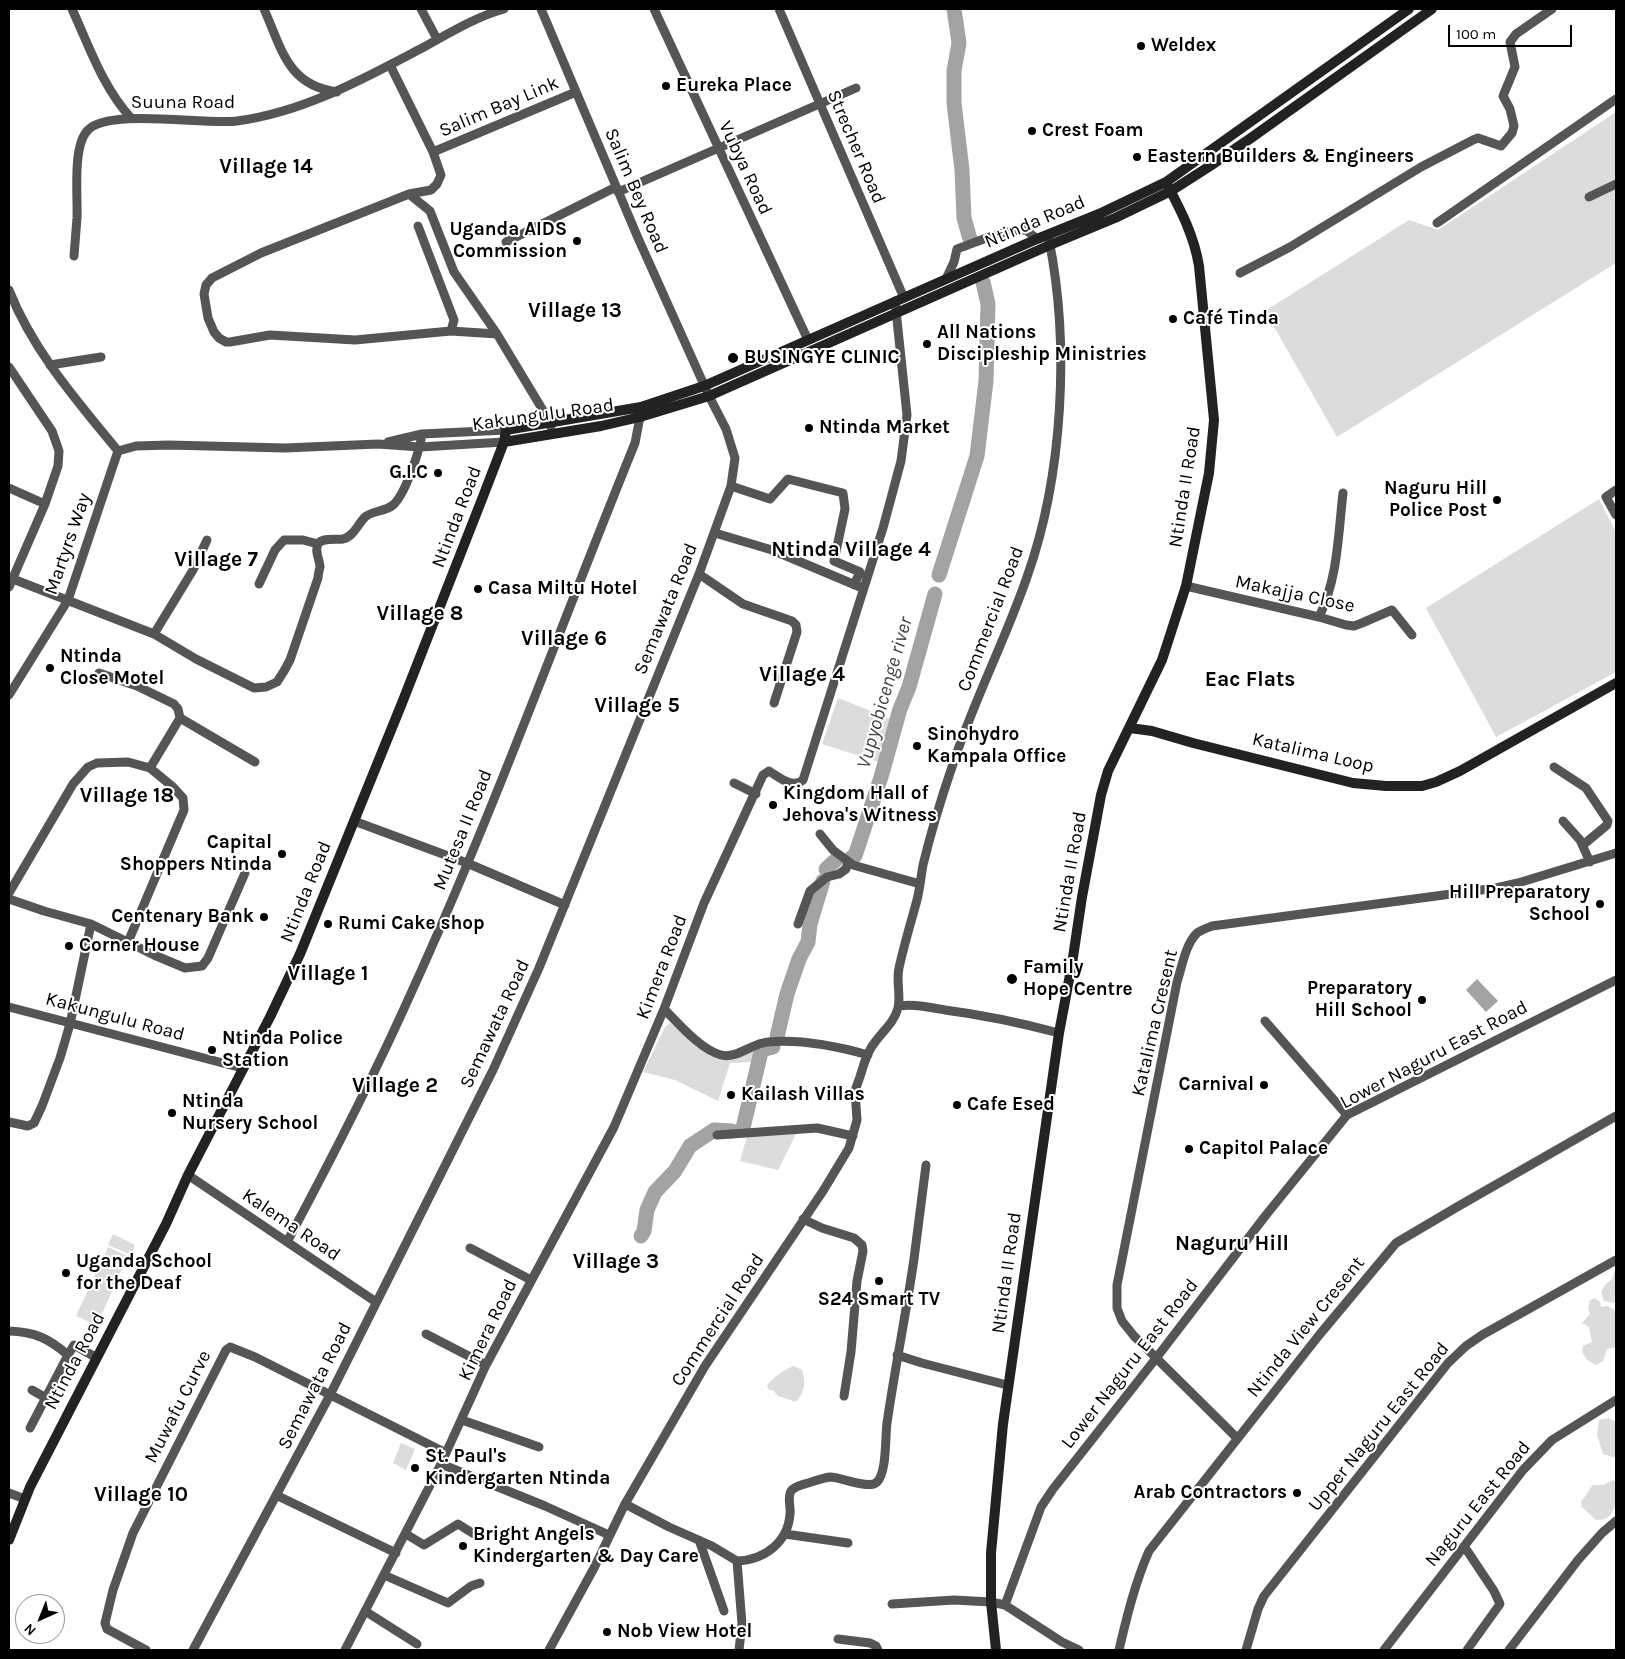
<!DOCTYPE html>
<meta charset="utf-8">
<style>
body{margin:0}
#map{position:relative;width:1625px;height:1659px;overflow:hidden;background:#fff;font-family:Karla,sans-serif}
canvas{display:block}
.frame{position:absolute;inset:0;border:10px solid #000;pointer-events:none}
.north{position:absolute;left:15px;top:1594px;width:50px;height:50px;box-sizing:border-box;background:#fff;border:1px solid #999;border-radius:50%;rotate:224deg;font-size:14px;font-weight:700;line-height:20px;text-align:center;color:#000}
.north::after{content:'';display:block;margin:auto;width:18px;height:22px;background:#000;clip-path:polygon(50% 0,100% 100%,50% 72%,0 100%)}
.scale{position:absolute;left:1448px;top:25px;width:124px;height:22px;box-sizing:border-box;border:2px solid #000;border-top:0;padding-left:6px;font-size:15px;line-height:18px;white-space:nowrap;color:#000;-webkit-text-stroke:4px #fff;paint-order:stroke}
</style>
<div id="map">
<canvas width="1625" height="1659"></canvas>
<div class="frame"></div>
<div class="north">N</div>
<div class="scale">100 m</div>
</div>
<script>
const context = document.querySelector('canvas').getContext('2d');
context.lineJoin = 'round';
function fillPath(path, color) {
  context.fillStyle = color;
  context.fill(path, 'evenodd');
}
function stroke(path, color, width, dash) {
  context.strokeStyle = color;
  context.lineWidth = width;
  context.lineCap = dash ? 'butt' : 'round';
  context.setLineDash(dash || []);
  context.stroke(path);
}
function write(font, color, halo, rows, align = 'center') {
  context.font = font + ' Karla,sans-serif';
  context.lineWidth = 4;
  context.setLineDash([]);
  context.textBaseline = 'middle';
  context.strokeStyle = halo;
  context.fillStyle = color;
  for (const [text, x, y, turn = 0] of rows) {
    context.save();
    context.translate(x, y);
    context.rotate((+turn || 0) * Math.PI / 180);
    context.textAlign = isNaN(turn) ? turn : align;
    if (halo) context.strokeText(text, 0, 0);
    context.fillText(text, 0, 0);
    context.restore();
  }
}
const green = new Path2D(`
 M 1616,112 L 1616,263 L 1337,437 L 1265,311 L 1409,220 L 1438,230 Z
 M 1599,499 L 1616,532 L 1616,672 L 1496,737 L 1426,608 Z
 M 838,698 L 891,719 L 879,762 L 822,744 Z
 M 670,1023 L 710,1056 C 728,1062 744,1052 761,1046 L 757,1062 L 730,1063 L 718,1101 L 675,1080 L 643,1072 L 665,1027 Z
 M 797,1132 L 778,1170 L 740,1161 L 747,1136 Z
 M 113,1234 L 135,1245 L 131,1255 L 108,1245 Z
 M 108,1247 L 128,1256 L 97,1325 L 76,1316 Z
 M 1616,1267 L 1616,1301 L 1614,1303 L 1604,1301 L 1601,1292 L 1605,1285 L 1612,1279 Z
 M 1595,1298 L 1600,1302 L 1601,1307 L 1608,1306 L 1616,1311 L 1616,1347 L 1607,1349 L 1603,1361 L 1596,1365 L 1587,1360 L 1582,1352 L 1583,1346 L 1592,1342 L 1589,1327 L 1582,1323 L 1590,1314 L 1588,1308 L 1590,1300 Z
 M 794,1366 L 802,1370 C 806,1383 805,1391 796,1402 L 778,1396 L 773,1390 L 769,1390 L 767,1386 C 771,1379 786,1368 794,1366 Z
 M 1609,1418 L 1616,1422 L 1616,1458 L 1603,1454 L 1597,1435 L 1599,1420 Z
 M 401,1443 L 415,1449 L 406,1470 L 393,1463 Z
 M 1613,1480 L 1616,1482 L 1616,1507 L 1614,1508 C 1611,1517 1606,1520 1596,1520 L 1582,1507 L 1581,1501 C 1587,1496 1588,1490 1593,1485 L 1603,1485 Z`);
const water = new Path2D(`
 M 1477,979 L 1498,1001 L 1486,1012 L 1466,990 Z`);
const river = new Path2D(`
 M 954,9 L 959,43 L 954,71 L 954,103 L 962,170 L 964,218 L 970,239
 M 939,575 L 977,456 L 986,381 L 988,304 L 983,282
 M 852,857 L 855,856 L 881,777 L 900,709 L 909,687 L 935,594
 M 826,869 L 837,859
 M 777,1037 L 787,994 L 799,959 L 808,942 L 810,924 L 823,881
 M 743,1128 L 761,1052 L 765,1049 L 773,1047
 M 641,1236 L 644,1231 L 647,1210 L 655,1192 L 675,1171 L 690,1146 L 714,1130 L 732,1131`);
const street = new Path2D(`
 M 72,9 C 89,46 103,88 131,118
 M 264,9 C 282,49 287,85 337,92
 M 421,9 L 437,39
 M 654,9 L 808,340
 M 779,9 L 904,298
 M 390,65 L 433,152 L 441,175 L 437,184 L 431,190 L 409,194 L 261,253 L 212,278 L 206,285 L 204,294 L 208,318 L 214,332 L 219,338 L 226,342 L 230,342 L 270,335 L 355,340 L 451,331 L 497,334
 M 433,152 L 576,92
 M 618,192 L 856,88
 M 409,194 L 430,211 L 454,272 L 497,334 L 550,422 L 551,427
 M 1589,197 L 1616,184
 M 1437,223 L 1616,99
 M 418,226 L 454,320 L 451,331
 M 506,242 L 616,187
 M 74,256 C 75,243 76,231 77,218 C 78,196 72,146 88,130 C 109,108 204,125 237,121 C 304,112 363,79 422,48 C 448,34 475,17 504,9
 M 1240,273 L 1290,247 L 1421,167 L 1473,140 L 1478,138 L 1501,146 L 1512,133 L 1514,126 L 1510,109 L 1503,96 L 1515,67 L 1510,42 L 1516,34 L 1552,9
 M 946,279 L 954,262 L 957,249 C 979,241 1003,230 1026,230 L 1037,239
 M 9,290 C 33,351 77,401 118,451
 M 50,365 L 101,357
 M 9,367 L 52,431 L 59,451 L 58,466 L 45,504 L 9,587
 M 388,442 L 422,434 L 506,430
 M 118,451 L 136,446 L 169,445 L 285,448 L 378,444 L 420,447 L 504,442
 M 731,486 L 770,499 L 788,479 L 843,493 L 845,509 L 834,561 L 860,572 L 854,585
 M 9,488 L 45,504
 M 1616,490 L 1606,497 L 1616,515
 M 715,533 L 772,550 L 860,587
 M 699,574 L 743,604 L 792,621 L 796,625 L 797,632 L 774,703
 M 13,579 L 154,634 L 196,659 L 254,688 L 266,687 L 277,682 L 284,671 L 290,660 L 318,578 C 318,575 319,571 320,567 C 320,560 314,551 318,544 C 322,537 336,540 343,539 C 354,536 358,524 365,517 C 373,510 385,512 393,505 C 405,495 420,450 422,434
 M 259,584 L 275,550 L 284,540 L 303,540 L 318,544
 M 1186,586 L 1319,617 L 1346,625 L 1354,626 L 1362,623 L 1392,610 L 1412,635
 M 1319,617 C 1338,578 1338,536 1343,493
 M 154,634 L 193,570 L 207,540
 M 99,673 L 137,686 L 174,704 L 178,709 L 180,718 L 150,768
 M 9,695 L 68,600 L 118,451
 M 180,718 L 255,762
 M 1554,767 L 1586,788 L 1608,821 L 1607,825 L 1583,845
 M 734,783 L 756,794
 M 354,821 L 467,863 L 565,905
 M 1563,821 L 1580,840 L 1590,862
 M 820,834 L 833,850 L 853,865 L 920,884
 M 9,893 L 73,784 L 88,767 L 97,763 L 128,762 L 150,768 L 173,787 L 183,798 L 184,810 L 128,942
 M 9,899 L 44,911 L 91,924 L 154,955 L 185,968 L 202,966 L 208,958 L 245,873
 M 798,924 L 810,891 L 827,877 L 839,874 L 846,869 L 848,862
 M 899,1006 C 915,1004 929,1007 945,1010 C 984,1015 1021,1023 1059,1033
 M 9,1007 L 242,1068
 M 664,1009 C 678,1023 701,1050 721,1055 C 737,1059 752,1043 768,1042 C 802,1039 836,1046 868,1055
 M 1265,1021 L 1347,1115
 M 9,1122 L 28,1126 L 34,1123 L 42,1106 L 60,1058 L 70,1024 L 91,924
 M 717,1135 L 817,1128 L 853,1136
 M 188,1175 L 376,1302
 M 803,1219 L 822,1228 L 854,1238 L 862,1245 L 863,1251 L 857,1281 L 851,1352 L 844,1396
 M 287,1242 C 331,1160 374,1076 412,991 C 494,811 561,625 635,443 L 640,417
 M 470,1248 L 531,1280
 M 9,1331 C 35,1332 48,1338 68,1355 L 74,1345 L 97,1358
 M 426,1334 L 486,1365
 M 897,1355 L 922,1363 L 1007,1385
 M 32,1390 L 46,1398
 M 462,1420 L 539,1447
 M 30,1428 L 68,1355
 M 1237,1438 L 1134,1336 L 1122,1321 L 1117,1308 L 1117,1285 L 1177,982 C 1182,967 1185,945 1197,933 C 1201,930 1207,928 1212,926 L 1496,888 L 1518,883 L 1616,853
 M 441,1464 L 545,1506 L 609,1535
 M 9,1493 L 25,1499
 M 276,1495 L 396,1553
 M 625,1504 L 669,1527 L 712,1546 L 737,1561 L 742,1624 L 739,1650
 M 406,1534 L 424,1545 L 458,1524 L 474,1534
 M 785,1534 L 848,1543
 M 699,1540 L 724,1611
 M 1464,1546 L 1494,1591 L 1500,1604 L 1467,1650
 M 737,1561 C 765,1560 788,1542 790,1514 C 791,1507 787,1497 791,1491 C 795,1486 802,1485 808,1483 C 815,1481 822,1478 830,1477 C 841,1477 869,1490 877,1482 C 887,1472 885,1438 887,1423 C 895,1368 906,1314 914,1259 C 918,1228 922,1197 926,1165
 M 384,1575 L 448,1603 L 471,1586 L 480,1583
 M 892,1604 L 954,1600 L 991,1602 L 1005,1605 L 1062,1642 L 1079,1650
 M 1005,1605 L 1041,1507 L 1053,1489 L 1157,1357 L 1266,1215 L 1347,1115 L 1616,980
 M 365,1611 L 417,1644
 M 838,1639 L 870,1643 L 876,1646 L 878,1650
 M 146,1650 L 107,1629 L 105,1623 L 113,1590 L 133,1533 L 226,1350 L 230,1347 L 255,1357 L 446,1453
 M 193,1650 L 330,1395 L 493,1070 L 539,968 L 699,574 L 731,486 L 735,458 L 726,429 L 709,396 L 638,238 L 541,9
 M 345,1650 L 441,1464 L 486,1365 L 614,1127 L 664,1009 L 704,903 L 763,775 L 769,771 C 779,777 792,789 803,780 L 883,528 L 901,461 L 907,415 L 895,301
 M 549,1650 L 594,1568 L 625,1504 L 705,1366 L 823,1191 L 849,1148 L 857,1120 L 855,1091 L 857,1085 C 862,1073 864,1059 871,1048 C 879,1034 894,1024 898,1008 C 901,996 896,981 899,968 C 904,945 911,922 917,900 C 920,888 921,876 923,865 C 931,832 941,799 952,767 C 973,702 1005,641 1027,577 C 1063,476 1070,344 1049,240
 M 1119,1650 C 1127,1616 1135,1583 1149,1551 L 1320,1334 L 1396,1243 L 1457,1207 L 1616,1116
 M 1246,1650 L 1258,1609 L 1264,1596 L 1448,1363 L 1466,1346 L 1482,1335 L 1616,1260
 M 1384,1650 L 1523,1470 L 1552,1440 L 1616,1400
 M 1509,1650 L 1578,1560 L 1602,1533 L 1616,1521`);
const secondary = new Path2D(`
 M 504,442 L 601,426 L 640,417 L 709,396 L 1050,245 L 1115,218 L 1171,191 L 1210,166 L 1251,138 L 1432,9
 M 1130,728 L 1152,731 L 1193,743 L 1353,783 L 1386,786 L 1422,786 L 1436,782 L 1460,771 L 1616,683
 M 9,1540 L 30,1487 L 166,1224 L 188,1175 L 270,1017 L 300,954 L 402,703 L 484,494 L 504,442 L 506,430 L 641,407 L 704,386 L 1037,239 L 1099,214 L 1166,182 L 1409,9
 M 996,1650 L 991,1602 L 991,1553 L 1003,1424 L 1059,1033 L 1072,964 L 1082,897 L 1101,795 L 1108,771 L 1162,660 L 1186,586 L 1209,473 L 1214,420 L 1199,266 C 1194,235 1180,209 1166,182`);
const markers = [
 [1141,46,5,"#000"],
 [666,86,5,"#000"],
 [1032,131,5,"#000"],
 [1137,157,5,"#000"],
 [577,241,5,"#000"],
 [1173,319,5,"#000"],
 [927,344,5,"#000"],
 [733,358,6,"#000"],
 [809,428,5,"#000"],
 [438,473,5,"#000"],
 [1497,500,5,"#000"],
 [478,589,5,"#000"],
 [50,668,5,"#000"],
 [917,746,5,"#000"],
 [773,805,5,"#000"],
 [282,854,5,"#000"],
 [1600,904,5,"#000"],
 [264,917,5,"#000"],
 [328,924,5,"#000"],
 [69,946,5,"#000"],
 [1012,979,6,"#000"],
 [1422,1000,5,"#000"],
 [212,1050,5,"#000"],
 [1264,1085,5,"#000"],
 [731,1095,5,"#000"],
 [957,1105,5,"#000"],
 [172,1113,5,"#000"],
 [1189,1149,5,"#000"],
 [66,1273,5,"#000"],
 [879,1281,5,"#000"],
 [415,1468,5,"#000"],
 [1297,1493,5,"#000"],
 [463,1546,5,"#000"],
 [607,1632,5,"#000"]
];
const poiNames = [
 ["Weldex",1151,46],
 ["Eureka Place",676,86],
 ["Crest Foam",1042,131],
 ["Eastern Builders & Engineers",1147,157],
 ["Uganda AIDS",567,230,"right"],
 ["Commission",567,252,"right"],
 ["Café Tinda",1183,319],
 ["All Nations",937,333],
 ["Discipleship Ministries",937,355],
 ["BUSINGYE CLINIC",744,358],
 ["Ntinda Market",819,428],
 ["G.I.C",428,473,"right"],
 ["Naguru Hill",1487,489,"right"],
 ["Police Post",1487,511,"right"],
 ["Casa Miltu Hotel",488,589],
 ["Ntinda",60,657],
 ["Close Motel",60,679],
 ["Sinohydro",927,735],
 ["Kampala Office",927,757],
 ["Kingdom Hall of",783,794],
 ["Jehova's Witness",783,816],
 ["Capital",272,843,"right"],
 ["Shoppers Ntinda",272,865,"right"],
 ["Hill Preparatory",1590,893,"right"],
 ["School",1590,915,"right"],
 ["Centenary Bank",254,917,"right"],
 ["Rumi Cake shop",338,924],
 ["Corner House",79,946],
 ["Family",1023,968],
 ["Hope Centre",1023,990],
 ["Preparatory",1412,989,"right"],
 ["Hill School",1412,1011,"right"],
 ["Ntinda Police",222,1039],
 ["Station",222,1061],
 ["Carnival",1254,1085,"right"],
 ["Kailash Villas",741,1095],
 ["Ntinda",182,1102],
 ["Nursery School",182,1124],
 ["Cafe Esed",967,1105],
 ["Capitol Palace",1199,1149],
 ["Uganda School",76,1262],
 ["for the Deaf",76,1284],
 ["S24 Smart TV",879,1300,"center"],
 ["St. Paul's",425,1457],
 ["Kindergarten Ntinda",425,1479],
 ["Arab Contractors",1287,1493,"right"],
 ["Bright Angels",473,1535],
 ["Kindergarten & Day Care",473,1557],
 ["Nob View Hotel",617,1632]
];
const streetNames = [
 ["Suuna Road",183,103],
 ["Salim Bay Link",499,107,-23],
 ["Strecher Road",856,147,67],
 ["Vubya Road",745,168,65],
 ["Salim Bey Road",636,191,67],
 ["Ntinda Road",1035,222,-23],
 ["Kakungulu Road",543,415,-8],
 ["Ntinda II Road",1185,487,-81],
 ["Ntinda Road",457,517,-69],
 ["Martyrs Way",68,544,-71],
 ["Makajja Close",1295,594,12],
 ["Semawata Road",666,609,-68],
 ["Commercial Road",991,619,-69],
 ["Katalima Loop",1313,753,13],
 ["Mutesa II Road",463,830,-68],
 ["Ntinda II Road",1070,872,-80],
 ["Ntinda Road",306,892,-68],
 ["Kimera Road",662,967,-69],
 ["Kakungulu Road",115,1017,15],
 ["Katalima Cresent",1155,1023,-77],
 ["Semawata Road",495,1024,-65],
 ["Lower Naguru East Road",1434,1055,-28],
 ["Kalema Road",291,1225,34],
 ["Ntinda II Road",1007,1273,-82],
 ["Commercial Road",718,1320,-57],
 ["Ntinda View Cresent",1306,1327,-51],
 ["Kimera Road",488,1330,-64],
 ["Ntinda Road",75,1361,-62],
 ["Lower Naguru East Road",1130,1364,-52],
 ["Semawata Road",315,1386,-63],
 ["Muwafu Curve",178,1407,-63],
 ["Upper Naguru East Road",1379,1427,-51],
 ["Naguru East Road",1478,1504,-51]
];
const waterNames = [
 ["Vupyobicenge river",885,693,-74]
];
const quarterNames = [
 ["Village 14",266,167],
 ["Village 13",575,311],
 ["Ntinda Village 4",851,550],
 ["Village 7",216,560],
 ["Village 8",420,614],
 ["Village 6",564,639],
 ["Village 4",802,675],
 ["Eac Flats",1250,680],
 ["Village 5",637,706],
 ["Village 18",127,796],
 ["Village 1",328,974],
 ["Village 2",395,1086],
 ["Naguru Hill",1232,1244],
 ["Village 3",616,1262],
 ["Village 10",141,1495]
];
fillPath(green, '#dcdcdc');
fillPath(water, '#a3a3a3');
stroke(river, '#a3a3a3', 15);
stroke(street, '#555', 9);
stroke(secondary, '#222', 10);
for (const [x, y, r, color] of markers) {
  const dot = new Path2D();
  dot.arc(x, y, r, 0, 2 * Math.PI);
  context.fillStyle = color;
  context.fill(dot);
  stroke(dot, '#fff', 2);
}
write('bold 19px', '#000', '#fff', poiNames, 'left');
write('19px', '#000', '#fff', streetNames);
write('italic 20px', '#444', '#fff', waterNames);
write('bold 21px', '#000', '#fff', quarterNames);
</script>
